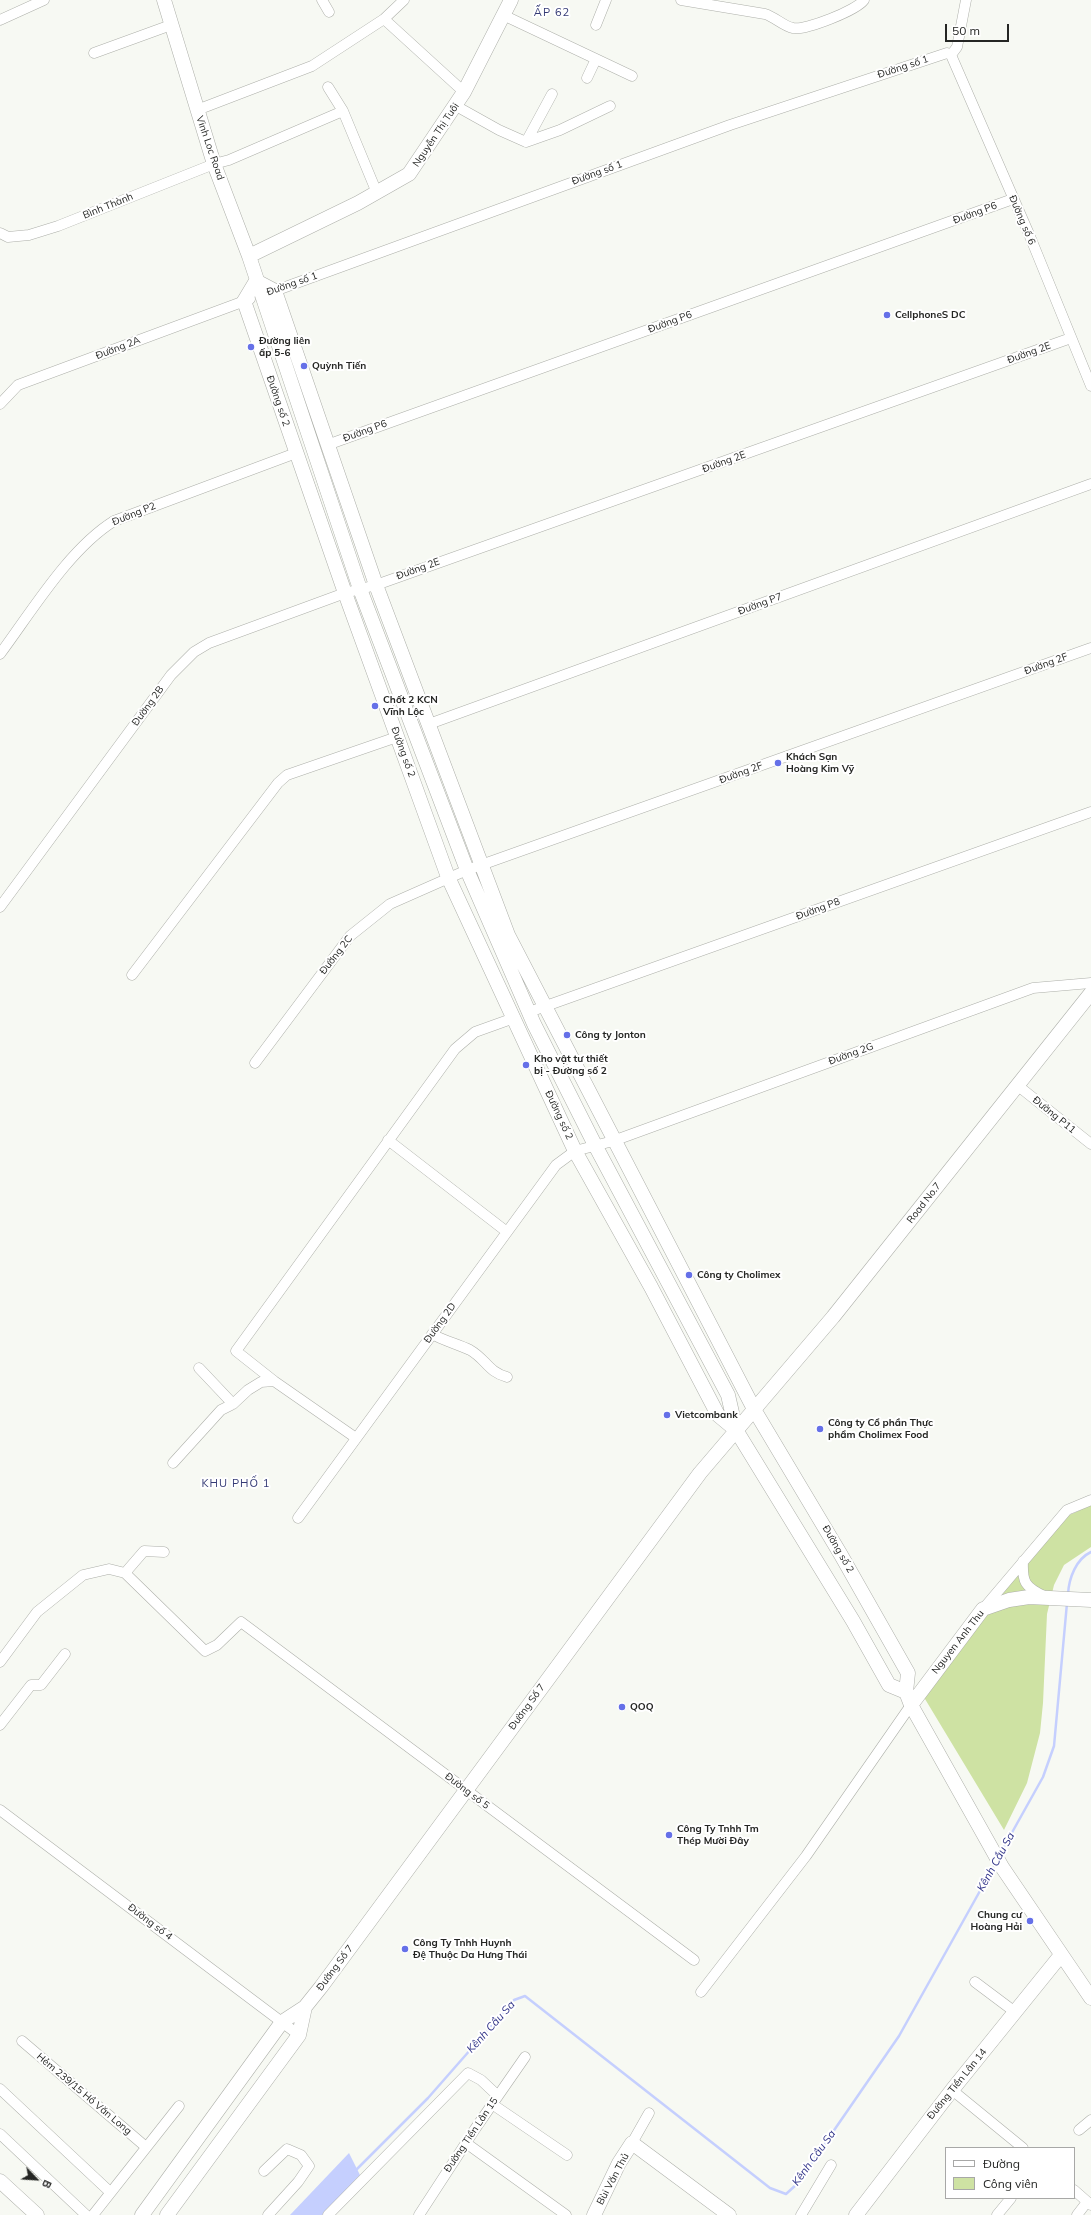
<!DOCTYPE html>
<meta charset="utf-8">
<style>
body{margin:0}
#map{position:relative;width:1091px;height:2215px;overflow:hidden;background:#f7f9f3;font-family:Mulish,sans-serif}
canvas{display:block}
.legend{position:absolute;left:945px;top:2147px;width:130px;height:52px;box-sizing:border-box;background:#fff;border:1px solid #a8a8a7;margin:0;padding:5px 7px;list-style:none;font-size:12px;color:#252624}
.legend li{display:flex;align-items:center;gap:8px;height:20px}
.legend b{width:20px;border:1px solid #a8a8a7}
.north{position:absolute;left:16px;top:2159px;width:40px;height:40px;-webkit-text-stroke:3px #fff;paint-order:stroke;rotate:115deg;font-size:11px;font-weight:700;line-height:16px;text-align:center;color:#252624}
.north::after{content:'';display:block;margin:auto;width:14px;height:18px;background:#252624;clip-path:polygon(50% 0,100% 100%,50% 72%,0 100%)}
.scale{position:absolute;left:945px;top:24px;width:64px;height:18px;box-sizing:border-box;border:2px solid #252624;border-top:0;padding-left:5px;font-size:12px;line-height:14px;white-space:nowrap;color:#252624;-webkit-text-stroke:3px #fff;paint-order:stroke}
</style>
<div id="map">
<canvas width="1091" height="2215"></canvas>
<ul class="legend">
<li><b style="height:5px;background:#fff"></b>Đường</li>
<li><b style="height:11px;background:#cee2a3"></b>Công viên</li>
</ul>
<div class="north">B</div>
<div class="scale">50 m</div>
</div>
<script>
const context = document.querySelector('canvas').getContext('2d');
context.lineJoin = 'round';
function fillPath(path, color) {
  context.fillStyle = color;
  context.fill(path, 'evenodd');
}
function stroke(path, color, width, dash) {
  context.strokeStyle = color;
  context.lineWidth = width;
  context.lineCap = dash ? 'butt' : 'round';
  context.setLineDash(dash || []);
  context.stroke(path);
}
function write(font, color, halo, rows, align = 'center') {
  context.font = font + ' Mulish,sans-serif';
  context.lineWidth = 4;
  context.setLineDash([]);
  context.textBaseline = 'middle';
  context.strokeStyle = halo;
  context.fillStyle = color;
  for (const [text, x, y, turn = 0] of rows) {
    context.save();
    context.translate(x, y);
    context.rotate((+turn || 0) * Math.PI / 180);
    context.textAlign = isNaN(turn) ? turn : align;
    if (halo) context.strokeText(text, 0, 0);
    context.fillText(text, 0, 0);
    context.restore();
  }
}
const green = new Path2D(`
 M 1091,1505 L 1091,1547 L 1064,1565 L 1054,1585 L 1047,1614 L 1043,1703 L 1040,1733 L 1027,1783 L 1004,1830 L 922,1694 L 1063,1518 Z`);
const water = new Path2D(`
 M 349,2153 L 360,2175 L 322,2215 L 290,2215 Z`);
const stream = new Path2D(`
 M 1068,1594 C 1069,1578 1076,1559 1091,1552
 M 1000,1854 L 1043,1777 L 1054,1746 L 1067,1603
 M 355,2171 L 428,2098 L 514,2000 L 525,1996 L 770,2188 L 786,2194 L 797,2184 L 899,2036 L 995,1864`);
const street = new Path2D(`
 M 322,0 L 329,12
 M 681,0 L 765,14 C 775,17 783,26 793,28 C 805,31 857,10 864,0
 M 503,15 L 632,76
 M 384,19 L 464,92
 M 0,20 L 44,0
 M 596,25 L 606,0
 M 94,53 L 171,25
 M 951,55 L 1029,234 L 1091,386
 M 951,55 L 957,47 L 966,0
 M 587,78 L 596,59
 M 328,87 L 343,111
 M 456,106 L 499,130 L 526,142 L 560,130 L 610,106
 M 197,110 L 312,66 L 384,19 L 404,0
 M 526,142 L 552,94
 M 0,233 L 8,237 L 29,235 L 58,226 L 214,164 L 229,160 L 343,111 L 377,193
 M 269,293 L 730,125 L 947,53 L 951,55
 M 0,404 L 18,385 L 250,299
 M 327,445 L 1013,199
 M 0,654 C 32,611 69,549 114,521 L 296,453
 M 429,724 L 1091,484
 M 0,907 L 171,675 L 194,652 L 209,643 L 345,593 L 376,585 L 1071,338
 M 132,975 L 278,783 L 287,775 L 397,737
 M 529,1012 L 1091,812
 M 255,1063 L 350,936 L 390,904 L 467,870 L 1091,648
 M 1017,1085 L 1091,1144
 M 388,1140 L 507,1232
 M 432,1334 C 444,1341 458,1344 470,1350 C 486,1359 488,1372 507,1377
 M 199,1368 L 233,1404
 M 274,1381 L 236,1351 L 455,1049 L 475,1032 L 514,1018
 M 173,1463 L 221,1410 L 233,1404 L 248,1390 L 261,1382 L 274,1381 L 356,1438
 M 298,1518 L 556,1165 L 575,1151 L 613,1141 L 1033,988 L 1091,983
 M 1023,1561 C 1022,1582 1025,1587 1044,1596
 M 125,1573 L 144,1551 L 164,1552
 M 983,1609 L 1067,1510 L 1091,1500
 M 0,1662 L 37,1612 L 83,1575 L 109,1569 L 125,1573 L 205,1651 L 217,1645 L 241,1622 L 694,1960
 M 0,1725 L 31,1685 L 41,1685 L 65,1654
 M 0,1810 L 299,2035
 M 975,1982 L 1015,2012
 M 701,1992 L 806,1856 L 911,1705
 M 22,2041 L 146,2147
 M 0,2089 L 110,2192
 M 952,2090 L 1023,2148
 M 492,2104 L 567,2155
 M 1079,2130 L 1091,2120
 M 0,2134 L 86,2215
 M 466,2143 L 566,2215
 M 632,2143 L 649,2113
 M 264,2171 L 287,2149 L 301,2155 L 309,2166 L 298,2182 L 268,2215
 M 1074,2190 L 1091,2205
 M 93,2215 L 179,2106
 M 328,2215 L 468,2073 L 481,2080 L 498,2096
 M 419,2215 L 475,2129 L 525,2057
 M 801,2215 L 831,2165
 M 997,2215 L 1011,2198
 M 1077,2215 L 1087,2202`);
const secondary = new Path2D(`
 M 164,0 L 214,164 L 249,256 L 360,589 L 467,870 L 534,1024 L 595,1145 L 728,1395 L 736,1430
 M 249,256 L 358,203 L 409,174 L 464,92 L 511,0
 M 256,281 L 275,291 L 376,585 L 508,935 L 755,1411 L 841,1555 L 908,1673 L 906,1692 L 911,1705 L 1002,1867 L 1091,1998
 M 256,281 L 244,301 L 345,593 L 448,877 L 575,1151 L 651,1287 L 718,1415 L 736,1430 L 853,1621 L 889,1685 L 906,1692
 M 911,1705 L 983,1609 L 1009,1600 L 1029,1597 L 1091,1600
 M 0,2181 L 37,2215
 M 142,2215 L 282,2022 L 305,2007 L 321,1987 L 700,1473 L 833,1317 L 1091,993
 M 167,2215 L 299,2035 L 305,2007
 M 594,2215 L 619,2163 L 632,2143 L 729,2215
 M 856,2215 L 952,2090 L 1061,1955`);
const markers = [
 [887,315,4,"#6570e8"],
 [251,347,4,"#6570e8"],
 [304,366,4,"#6570e8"],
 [375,706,4,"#6570e8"],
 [778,763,4,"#6570e8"],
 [567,1035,4,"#6570e8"],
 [526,1065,4,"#6570e8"],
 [689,1275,4,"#6570e8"],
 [667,1415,4,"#6570e8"],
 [820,1429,4,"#6570e8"],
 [622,1707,4,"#6570e8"],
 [669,1835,4,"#6570e8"],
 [1030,1921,4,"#6570e8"],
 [405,1949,4,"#6570e8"]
];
const streetNames = [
 ["Đường số 1",903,67,-18],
 ["Nguyễn Thị Tuôi",436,135,-56],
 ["Vinh Loc Road",210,148,71],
 ["Đường số 1",597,173,-20],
 ["Bình Thành",108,206,-22],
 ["Đường P6",975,213,-20],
 ["Đường số 6",1022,220,67],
 ["Đường số 1",292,284,-19],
 ["Đường P6",670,322,-20],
 ["Đường 2A",118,348,-21],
 ["Đường 2E",1029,353,-20],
 ["Đường số 2",278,401,71],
 ["Đường P6",365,431,-20],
 ["Đường 2E",724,462,-20],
 ["Đường P2",134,514,-22],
 ["Đường 2E",418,569,-20],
 ["Đường P7",760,604,-20],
 ["Đường 2F",1046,664,-20],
 ["Đường 2B",148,706,-54],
 ["Đường số 2",403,752,70],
 ["Đường 2F",741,773,-20],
 ["Đường P8",818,909,-20],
 ["Đường 2C",336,955,-52],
 ["Đường 2G",851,1054,-20],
 ["Đường số 2",559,1115,65],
 ["Đường P11",1054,1115,39],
 ["Road No.7",924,1203,-52],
 ["Đường 2D",440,1323,-54],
 ["Đường số 2",838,1549,60],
 ["Nguyen Anh Thu",958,1642,-52],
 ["Đường Số 7",527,1707,-54],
 ["Đường số 5",467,1791,37],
 ["Đường số 4",150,1922,37],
 ["Đường Số 7",335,1968,-53],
 ["Đường Tiền Lân 14",957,2084,-51],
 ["Hẻm 239/15 Hồ Văn Long",84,2094,40],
 ["Đường Tiền Lân 15",471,2135,-56],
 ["Bùi Văn Thủ",613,2179,-62]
];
const poiNames = [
 ["CellphoneS DC",895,315],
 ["Đường liên",259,341],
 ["ấp 5-6",259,353],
 ["Quỳnh Tiến",312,366],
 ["Chốt 2 KCN",383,700],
 ["Vĩnh Lộc",383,712],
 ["Khách Sạn",786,757],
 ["Hoàng Kim Vỹ",786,769],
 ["Công ty Jonton",575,1035],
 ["Kho vật tư thiết",534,1059],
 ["bị - Đường số 2",534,1071],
 ["Công ty Cholimex",697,1275],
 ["Vietcombank",675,1415],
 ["Công ty Cổ phần Thực",828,1423],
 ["phẩm Cholimex Food",828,1435],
 ["QOQ",630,1707],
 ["Công Ty Tnhh Tm",677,1829],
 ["Thép Mười Đây",677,1841],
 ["Chung cư",1022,1915,"right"],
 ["Hoàng Hải",1022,1927,"right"],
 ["Công Ty Tnhh Huynh",413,1943],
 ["Đệ Thuộc Da Hưng Thái",413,1955]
];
const neighbourhoodNames = [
 ["ẤP 62",552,13],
 ["KHU PHỐ 1",236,1484]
];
const waterNames = [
 ["Kênh Cầu Sa",996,1862,-61],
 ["Kênh Cầu Sa",491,2027,-48],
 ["Kênh Cầu Sa",814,2158,-54]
];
fillPath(green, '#cee2a3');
fillPath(water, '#c5cffe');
stroke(stream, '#c5cffe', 2.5);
stroke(street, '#adafa9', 11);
stroke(secondary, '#adafa9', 15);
stroke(street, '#fff', 10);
stroke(secondary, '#fff', 14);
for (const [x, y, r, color] of markers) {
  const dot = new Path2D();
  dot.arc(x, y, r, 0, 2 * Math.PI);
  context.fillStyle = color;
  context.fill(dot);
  stroke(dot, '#fff', 1.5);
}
write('10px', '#252624', '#fff', streetNames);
write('bold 10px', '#252624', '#fff', poiNames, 'left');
context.letterSpacing = '1px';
write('11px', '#343a75', '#fff', neighbourhoodNames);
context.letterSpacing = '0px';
write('italic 11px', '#303388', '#fff', waterNames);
</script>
